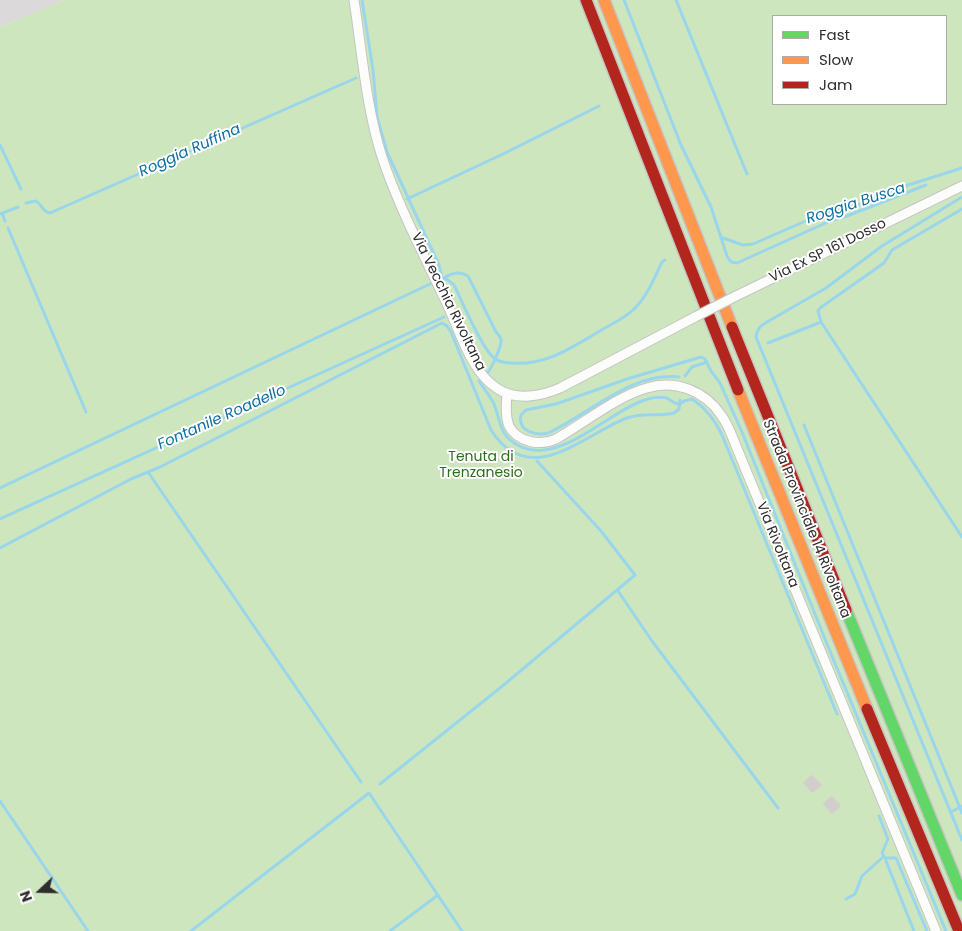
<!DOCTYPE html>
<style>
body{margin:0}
#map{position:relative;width:962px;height:931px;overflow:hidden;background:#ece8e4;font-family:Poppins,sans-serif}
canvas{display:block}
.legend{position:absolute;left:772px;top:15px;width:175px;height:90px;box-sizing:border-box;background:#fff;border:1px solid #ababab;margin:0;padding:6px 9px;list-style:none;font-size:15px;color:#2e2e2e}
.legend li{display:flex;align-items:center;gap:10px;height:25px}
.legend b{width:25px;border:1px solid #ababab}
.north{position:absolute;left:15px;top:866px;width:50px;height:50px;-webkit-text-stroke:4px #fff;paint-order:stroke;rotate:249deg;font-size:14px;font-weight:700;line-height:20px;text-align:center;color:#2e2e2e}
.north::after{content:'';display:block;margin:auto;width:18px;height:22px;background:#2e2e2e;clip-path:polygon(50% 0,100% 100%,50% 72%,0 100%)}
</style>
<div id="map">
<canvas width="962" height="931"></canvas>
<ul class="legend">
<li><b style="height:6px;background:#63d668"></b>Fast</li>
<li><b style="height:6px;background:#ff974d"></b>Slow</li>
<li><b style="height:6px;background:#b3261e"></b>Jam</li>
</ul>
<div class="north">N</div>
</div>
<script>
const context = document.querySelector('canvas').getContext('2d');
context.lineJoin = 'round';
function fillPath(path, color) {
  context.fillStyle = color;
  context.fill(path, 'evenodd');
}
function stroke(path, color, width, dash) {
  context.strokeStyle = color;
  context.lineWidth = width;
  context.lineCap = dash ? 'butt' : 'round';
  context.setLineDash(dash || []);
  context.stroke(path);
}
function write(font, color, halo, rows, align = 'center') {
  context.font = font + ' Poppins,sans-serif';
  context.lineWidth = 4;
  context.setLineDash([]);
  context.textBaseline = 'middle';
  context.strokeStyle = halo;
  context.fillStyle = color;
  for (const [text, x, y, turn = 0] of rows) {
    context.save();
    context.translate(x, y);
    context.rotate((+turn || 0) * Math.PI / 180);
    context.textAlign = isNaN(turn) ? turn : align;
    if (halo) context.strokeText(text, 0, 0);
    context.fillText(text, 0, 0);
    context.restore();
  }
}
const industrial = new Path2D(`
 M 0,0 L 65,0 L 0,27 Z`);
const green = new Path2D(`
 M 65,0 L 962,0 L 962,931 L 0,931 L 0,27 ZM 773,16 L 946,16 L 946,104 L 773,104 Z`);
const stream = new Path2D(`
 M 362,0 L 373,70 L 377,117 L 387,152 L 439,265 L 442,278
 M 624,0 L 681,145 L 711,207 L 727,256 L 731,262 L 737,263 L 830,221 L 847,216 L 926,185
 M 676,0 L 747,174
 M 0,145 L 21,189
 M 962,197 L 882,246 L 826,288 L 767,322 C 760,326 757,329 756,337 L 962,840
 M 407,199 L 503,154 L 599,106
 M 26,203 L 36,201 C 42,204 42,212 50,213 L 356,78
 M 962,209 L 892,250 L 884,263 L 820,308 L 818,311 L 821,322 L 962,537
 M 2,213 L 5,221
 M 0,214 L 18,207
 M 8,228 L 86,412
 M 723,238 L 743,245 L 753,244 L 824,213 L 856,206 L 902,187 L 962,168
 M 442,278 L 448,280 L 454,285 C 462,301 482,349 494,358 C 499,362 506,363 512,363 C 546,366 572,347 600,331 C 611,324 626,318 635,308 C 648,295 654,278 662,262 L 665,260
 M 443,278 C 452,274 458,270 468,276 L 496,332 C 498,334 500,336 501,339 C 502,346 492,367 488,372
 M 768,343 L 821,322
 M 685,376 L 692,367 L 707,362
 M 679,377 C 630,372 590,414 548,433 C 536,436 517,431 521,415 L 526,410 L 556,404 L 627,379 L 701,357 L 705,359 L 711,371 L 720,383 L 742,432 L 827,644 L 946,931
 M 479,381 C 484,389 490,396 494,404 C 499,416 499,429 509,439 C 551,477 607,410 648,399 C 653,397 662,397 667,398 C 672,401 674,404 680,404 L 684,401 L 692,399 C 706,408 715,420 722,435 L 837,714
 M 804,425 L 962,813
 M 148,472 L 361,782
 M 0,488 L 432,283
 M 0,519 L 444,317
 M 0,548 L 131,479 L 160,467 L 442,323 L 447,326 L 451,332 L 491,430 C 530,491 584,434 627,418 C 643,412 659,417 674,413 L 679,409 L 680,400
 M 618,591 L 652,641 L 778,808
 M 380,784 L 500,688 L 635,575 L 601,531 L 537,461
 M 0,801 L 88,931
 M 951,812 L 962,806
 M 879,816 L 888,839 L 882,853 L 885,858 L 896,858 L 927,931
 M 886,861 L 914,931
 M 846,899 L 855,894 L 862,876 L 882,858
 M 191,931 L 369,793 L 462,931
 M 390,931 L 438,895`);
const building = new Path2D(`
 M 812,775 L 822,785 L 812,793 L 803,783 Z
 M 832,796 L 841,806 L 832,814 L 823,804 Z`);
const street = new Path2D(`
 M 354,0 C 362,52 366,107 382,157 C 399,208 425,257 448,306 C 461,334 471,372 498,389 C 516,401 542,396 560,388 L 695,317
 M 734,297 L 962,186
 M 507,394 C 506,404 505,416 509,426 C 518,443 541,446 556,439 C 583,424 617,396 647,388 C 675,379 705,391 721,415 C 728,424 732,436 736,446 L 936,931`);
const fast = new Path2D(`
 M 846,610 L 962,895`);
const slow = new Path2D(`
 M 604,0 L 732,327
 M 738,390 L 867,709`);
const jam = new Path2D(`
 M 586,0 L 738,390
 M 732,327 L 846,610
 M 867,709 L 959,931`);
const streetBridge = new Path2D(`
 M 695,317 L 734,297`);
const streetNames = [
 ["Via Ex SP 161 Dosso",828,251,-26],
 ["Via Vecchia Rivoltana",448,302,64],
 ["Strada Provinciale 14 Rivoltana",806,519,68],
 ["Via Rivoltana",777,545,68]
];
const parkNames = [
 ["Tenuta di",481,457],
 ["Trenzanesio",481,473]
];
const waterNames = [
 ["Roggia Ruffina",190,151,-24],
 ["Roggia Busca",856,204,-18],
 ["Fontanile Roadello",222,418,-24]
];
fillPath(industrial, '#dcd9db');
fillPath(green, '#cee6be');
stroke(stream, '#99d6ec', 3);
fillPath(building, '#d1cecb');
stroke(building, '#d7d4d0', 1);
stroke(street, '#c5c4c5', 11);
stroke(fast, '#c6c5c4', 14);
stroke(slow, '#c6c5c4', 14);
stroke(jam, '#c6c5c4', 14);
stroke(street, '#fcfcfb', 9);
stroke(fast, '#63d668', 11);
stroke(slow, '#ff974d', 11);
stroke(jam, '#b3261e', 11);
stroke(streetBridge, '#c5c4c5', 11, []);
stroke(streetBridge, '#fcfcfb', 9);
write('14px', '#2e2e2e', '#fff', streetNames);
write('14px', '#2c6e1b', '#fff', parkNames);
write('italic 15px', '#0d6fa3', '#fff', waterNames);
</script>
